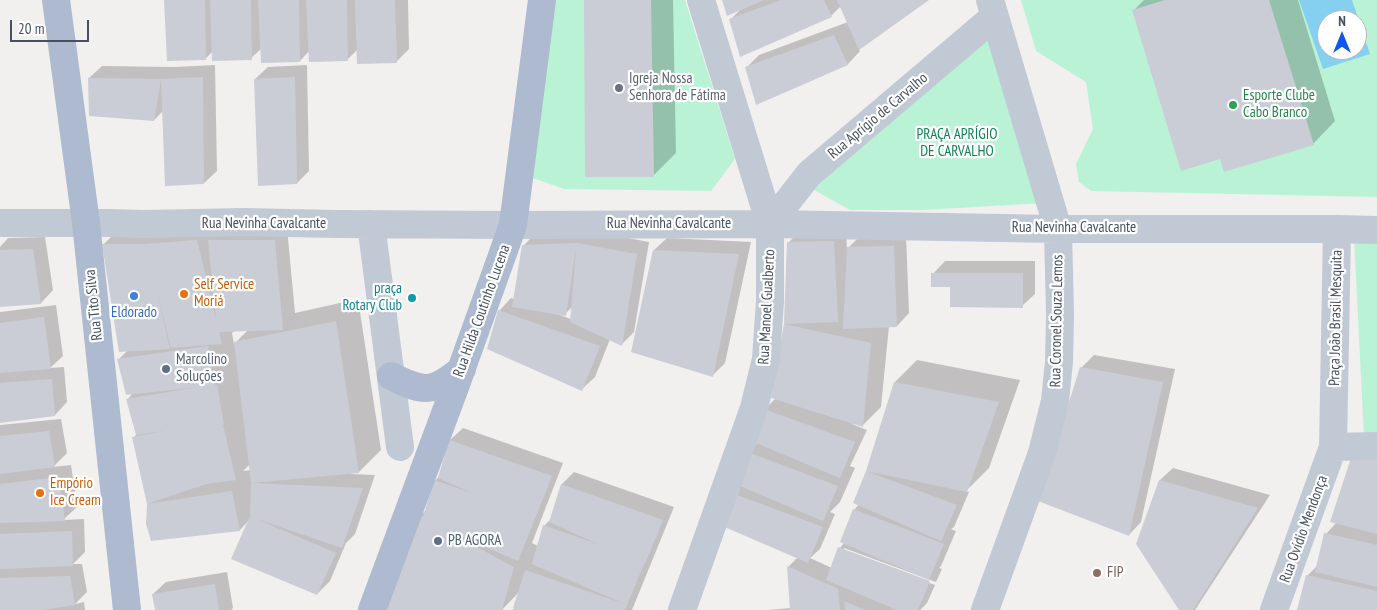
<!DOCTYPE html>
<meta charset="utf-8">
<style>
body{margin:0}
#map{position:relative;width:1377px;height:610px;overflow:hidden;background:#f2efef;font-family:"PT Sans Narrow",sans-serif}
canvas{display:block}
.north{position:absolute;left:1317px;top:10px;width:50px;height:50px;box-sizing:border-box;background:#fff;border:1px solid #b5b9bf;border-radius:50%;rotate:0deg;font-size:14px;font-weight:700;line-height:20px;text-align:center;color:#46505e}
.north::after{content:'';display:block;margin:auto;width:18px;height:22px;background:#0e56ec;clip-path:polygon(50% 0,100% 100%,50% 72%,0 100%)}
.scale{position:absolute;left:10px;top:20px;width:79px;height:22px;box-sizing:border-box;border:2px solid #46505e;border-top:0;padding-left:6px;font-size:15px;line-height:18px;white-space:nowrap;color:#46505e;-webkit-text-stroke:4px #fff;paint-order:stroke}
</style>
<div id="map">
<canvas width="1377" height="610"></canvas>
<div class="north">N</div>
<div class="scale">20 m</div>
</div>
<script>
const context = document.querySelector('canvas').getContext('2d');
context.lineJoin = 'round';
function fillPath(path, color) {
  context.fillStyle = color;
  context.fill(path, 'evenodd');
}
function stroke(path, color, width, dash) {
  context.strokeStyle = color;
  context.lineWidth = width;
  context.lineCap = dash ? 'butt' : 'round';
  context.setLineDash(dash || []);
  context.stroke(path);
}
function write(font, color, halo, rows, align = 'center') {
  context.font = font + ' "PT Sans Narrow",sans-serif';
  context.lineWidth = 4.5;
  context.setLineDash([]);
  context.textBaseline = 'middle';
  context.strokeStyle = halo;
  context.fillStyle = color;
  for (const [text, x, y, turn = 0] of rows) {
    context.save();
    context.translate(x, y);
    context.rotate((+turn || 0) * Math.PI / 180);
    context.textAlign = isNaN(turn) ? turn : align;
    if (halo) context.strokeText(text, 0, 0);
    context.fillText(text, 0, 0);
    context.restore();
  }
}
const green = new Path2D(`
 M 552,0 L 685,0 L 735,159 L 711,191 L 564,189 L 530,177 Z
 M 1021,0 L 1377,0 L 1377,197 L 1091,191 L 1079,182 L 1076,164 L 1093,129 L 1086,82 L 1036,51 ZM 1327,20 L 1357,20 L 1357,50 L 1327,50 Z
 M 988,31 L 1045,203 L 922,210 L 850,210 L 809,187 Z
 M 1354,237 L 1377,237 L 1377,437 L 1364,438 Z`);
const water = new Path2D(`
 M 1299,0 L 1352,0 L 1370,54 L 1323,69 ZM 1327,20 L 1357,20 L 1357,50 L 1327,50 Z`);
const shadow = new Path2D(`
 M 166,0 L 408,0 L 409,49 L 396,62 L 358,49 L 348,59 L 309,51 L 300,61 L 262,48 L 251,58 L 213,51 L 206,58 Z
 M 585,0 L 673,0 L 676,153 L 654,175 Z
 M 723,0 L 927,0 L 859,48 L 860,51 L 848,64 L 757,103 L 747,67 L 759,55 L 848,22 L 841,6 L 831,16 L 730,20 L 741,9 Z
 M 1144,0 L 1298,0 L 1335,121 L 1313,144 L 1221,158 L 1133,11 Z
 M 215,65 L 217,171 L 204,183 L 164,110 L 154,120 L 89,78 L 102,66 L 174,67 Z
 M 307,65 L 309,171 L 297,183 L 255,79 L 268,67 Z
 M 121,227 L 287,228 L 295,313 L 358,299 L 381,450 L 359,472 L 351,473 L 351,474 L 375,475 L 355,534 L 346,543 L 330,581 L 317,594 L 249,520 L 240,530 L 148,504 L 134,437 L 137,434 L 128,399 L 133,393 L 119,359 L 128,350 L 103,245 ZM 248,330 L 234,344 L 232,333 L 234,331 ZM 250,464 L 251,470 L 243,471 Z
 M 846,229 L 847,249 L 861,235 L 906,234 L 909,313 L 897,326 L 889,326 L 881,407 L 863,425 L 853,422 L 852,424 L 867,430 L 850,466 L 855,468 L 840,502 L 830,512 L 835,514 L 820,549 L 810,558 L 832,568 L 840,548 L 845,542 L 854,510 L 859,504 L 855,503 L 868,470 L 895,382 L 917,360 L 1020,380 L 989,468 L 966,491 L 969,492 L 954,527 L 951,529 L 956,531 L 941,566 L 939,568 L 942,569 L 936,582 L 844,548 L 844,551 L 935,585 L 927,603 L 920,610 L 767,610 L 791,608 L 789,566 L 798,557 L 721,524 L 748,452 L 758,442 L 765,409 L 776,398 L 772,397 L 785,324 L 788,243 L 801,230 Z
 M 590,231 L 649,242 L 634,332 L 622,344 L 610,339 L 595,377 L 582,389 L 499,311 L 511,298 L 514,299 L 523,246 L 536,233 ZM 572,307 L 571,319 L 557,314 L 565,314 Z
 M 45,237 L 53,290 L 41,303 L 0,305 L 0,247 L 8,238 Z
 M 667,238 L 751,242 L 725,363 L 712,376 L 654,250 Z
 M 945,261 L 1035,261 L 1035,294 L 1022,306 L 933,274 Z
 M 56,305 L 63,356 L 50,368 L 64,367 L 67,402 L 55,415 L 0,422 L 0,312 Z
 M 1094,355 L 1175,369 L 1141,522 L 1129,535 L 1081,368 Z
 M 61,419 L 67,453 L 53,467 L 71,465 L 77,507 L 63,520 L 84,519 L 85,552 L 73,564 L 82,564 L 87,592 L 75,604 L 84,602 L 85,610 L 0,610 L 0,425 Z
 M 463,428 L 563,463 L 532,543 L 538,546 L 544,526 L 552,518 L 562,484 L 574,472 L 674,507 L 632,610 L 510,610 L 515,609 L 519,592 L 502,610 L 387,610 L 420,516 L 426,510 L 435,481 L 440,475 L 450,440 Z
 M 1377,445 L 1377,610 L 1299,610 L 1307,576 L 1319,564 L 1326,534 L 1337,522 Z
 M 1173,468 L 1270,495 L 1195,610 L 1180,610 L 1160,480 Z
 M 227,572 L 233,608 L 231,610 L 156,610 L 153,594 L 166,582 Z`);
const building = new Path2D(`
 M 164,0 L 205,0 L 206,60 L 167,61 Z
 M 210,0 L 251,0 L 252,60 L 212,61 Z
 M 258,0 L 299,0 L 300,62 L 261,63 Z
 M 306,0 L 347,0 L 348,61 L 309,62 Z
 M 355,0 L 395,0 L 397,63 L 357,64 Z
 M 584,0 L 651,0 L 654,177 L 585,177 Z
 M 722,0 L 764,0 L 727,16 Z
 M 781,0 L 824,0 L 832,17 L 740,57 L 729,19 Z
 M 837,0 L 929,0 L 859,50 Z
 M 1165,0 L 1269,0 L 1314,145 L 1224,172 L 1220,159 L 1181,171 L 1132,10 Z
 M 834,35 L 848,65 L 756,105 L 745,67 Z
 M 203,77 L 204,184 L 165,186 L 161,79 Z
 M 295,77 L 297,184 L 258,186 L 254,79 Z
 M 88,78 L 161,79 L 154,121 L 89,116 Z
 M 197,240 L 216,319 L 208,240 L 275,240 L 283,330 L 219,332 L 222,344 L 171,348 L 157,292 L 170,349 L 119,352 L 102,244 L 144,244 Z
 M 834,241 L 838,322 L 784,324 L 787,242 Z
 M 577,243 L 637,254 L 622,346 L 570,322 L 576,249 L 566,316 L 512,307 L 522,245 Z
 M 894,246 L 897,327 L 843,329 L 847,247 Z
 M 33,249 L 41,304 L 0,307 L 0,250 Z
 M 653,250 L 739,254 L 713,377 L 631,352 Z
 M 931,273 L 1023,273 L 1023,308 L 950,307 L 950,287 L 931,287 Z
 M 498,310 L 600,346 L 582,391 L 487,349 Z
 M 44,317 L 51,369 L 0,373 L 0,323 Z
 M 336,321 L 359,473 L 251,483 L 234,342 Z
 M 784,324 L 871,343 L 863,427 L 771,398 Z
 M 208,346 L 215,385 L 217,385 L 224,425 L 223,425 L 236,480 L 206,484 L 147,504 L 232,491 L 240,531 L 151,541 L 146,524 L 147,504 L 132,437 L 164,431 L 136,435 L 126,399 L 199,387 L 126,395 L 117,359 Z
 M 1080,367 L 1163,382 L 1129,536 L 1038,501 Z
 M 52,379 L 55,416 L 0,423 L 0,383 Z
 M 894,382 L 999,402 L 967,492 L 866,471 L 957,505 L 941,541 L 853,503 L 866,471 Z
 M 764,409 L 855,442 L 840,478 L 751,441 Z
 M 49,431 L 55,467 L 0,474 L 0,436 Z
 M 449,440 L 552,476 L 518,561 L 441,528 L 514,567 L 502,610 L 386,610 L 419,515 L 423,517 L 434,480 L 472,493 L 438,478 Z
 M 747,452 L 838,486 L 823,521 L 735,484 Z
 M 1352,455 L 1377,459 L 1377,534 L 1330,522 Z
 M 59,477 L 65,521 L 0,523 L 0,484 Z
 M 1159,480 L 1258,508 L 1193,610 L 1179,610 L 1136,544 Z
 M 251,483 L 363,488 L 342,548 L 254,518 L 336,553 L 317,595 L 231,559 L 250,516 Z
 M 561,484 L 663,520 L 645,564 L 644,564 L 625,610 L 517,610 L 513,608 L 525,570 L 625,604 L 532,564 L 543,525 L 600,545 L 549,522 Z
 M 732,493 L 823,527 L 808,563 L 720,525 Z
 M 853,509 L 944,544 L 929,580 L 840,542 Z
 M 72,531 L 73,566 L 0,569 L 0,534 Z
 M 1324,533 L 1377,545 L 1377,587 L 1315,572 Z
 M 838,547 L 930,581 L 918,610 L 897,610 L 826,580 Z
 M 787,566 L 838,589 L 840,610 L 790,610 Z
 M 1306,575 L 1377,591 L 1377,610 L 1297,610 Z
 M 70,576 L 75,605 L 42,610 L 0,610 L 0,578 Z
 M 215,584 L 219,610 L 155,610 L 152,594 Z
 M 844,601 L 865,610 L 845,610 Z`);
const minor = new Path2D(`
 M 0,223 L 110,223 L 143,224 L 244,222 L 336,224 L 513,225 L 770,224 L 1058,229 L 1337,229 L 1377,230
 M 371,224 L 400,447
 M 770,224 L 809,174 L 994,17
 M 1333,447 L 1377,446
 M 682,610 L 754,408 L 766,359 L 770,301 L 770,224 L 701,0
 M 985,610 L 1042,453 L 1055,401 L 1059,362 L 1060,315 L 1058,229 L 990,0
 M 1274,610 L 1333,447 L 1337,229`);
const major = new Path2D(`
 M 56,0 L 86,223 L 127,610
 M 391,376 C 425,393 433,393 462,369
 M 372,610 L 455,387 L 513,225 L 542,0`);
const markers = [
 [619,88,5,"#6b7280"],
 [1233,105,5,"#2e9e5b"],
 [184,294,5,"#e8710a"],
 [134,296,5,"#3f7fe0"],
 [412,298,5,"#0f9aa8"],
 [166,369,5,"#5c6f8a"],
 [40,493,5,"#e8710a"],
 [438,541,5,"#5c6f8a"],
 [1097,573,5,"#8d6e63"]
];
const worshipNames = [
 ["Igreja Nossa",629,79],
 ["Senhora de Fátima",629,96]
];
const leisureNames = [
 ["Esporte Clube",1243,96],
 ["Cabo Branco",1243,113]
];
const streetNames = [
 ["Rua Aprígio de Carvalho",878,116,-40],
 ["Rua Nevinha Cavalcante",264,224],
 ["Rua Nevinha Cavalcante",669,224],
 ["Rua Nevinha Cavalcante",1074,228],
 ["Rua Tito Silva",94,305,-96],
 ["Rua Manoel Gualberto",767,307,-87],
 ["Rua Hilda Coutinho Lucena",482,311,-70],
 ["Praça João Brasil Mesquita",1336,318,-89],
 ["Rua Coronel Souza Lemos",1057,321,-89],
 ["Rua Ovídio Mendonça",1304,529,-70]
];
const parkNames = [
 ["PRAÇA APRÍGIO",957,135],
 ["DE CARVALHO",957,152]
];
const foodNames = [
 ["Self Service",194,285],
 ["Moriá",194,302],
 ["Empório",50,484],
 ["Ice Cream",50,501]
];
const cultureNames = [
 ["praça",402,289],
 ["Rotary Club",402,306]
];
const shopNames = [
 ["Eldorado",134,313]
];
const serviceNames = [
 ["Marcolino",176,360],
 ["Soluções",176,377],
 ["PB AGORA",448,541]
];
const educationNames = [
 ["FIP",1107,573]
];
fillPath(green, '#baf2d6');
fillPath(water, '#85cff1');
fillPath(shadow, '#0003');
fillPath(building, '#cacdd5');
stroke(minor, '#c1c9d5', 28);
stroke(major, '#adbacf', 28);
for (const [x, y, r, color] of markers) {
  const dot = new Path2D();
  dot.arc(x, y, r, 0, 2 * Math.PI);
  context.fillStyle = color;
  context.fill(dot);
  stroke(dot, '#fff', 2);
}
write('15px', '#5b616d', '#fff', worshipNames, 'left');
write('15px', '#27864d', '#fff', leisureNames, 'left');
write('15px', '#46505e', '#fff', streetNames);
write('15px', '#118457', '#fff', parkNames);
write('15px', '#c56008', '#fff', foodNames, 'left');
write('15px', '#0d838f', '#fff', cultureNames, 'right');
write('15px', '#366cbe', '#fff', shopNames);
write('15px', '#4e5e75', '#fff', serviceNames, 'left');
write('15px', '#785e54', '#fff', educationNames, 'left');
</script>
